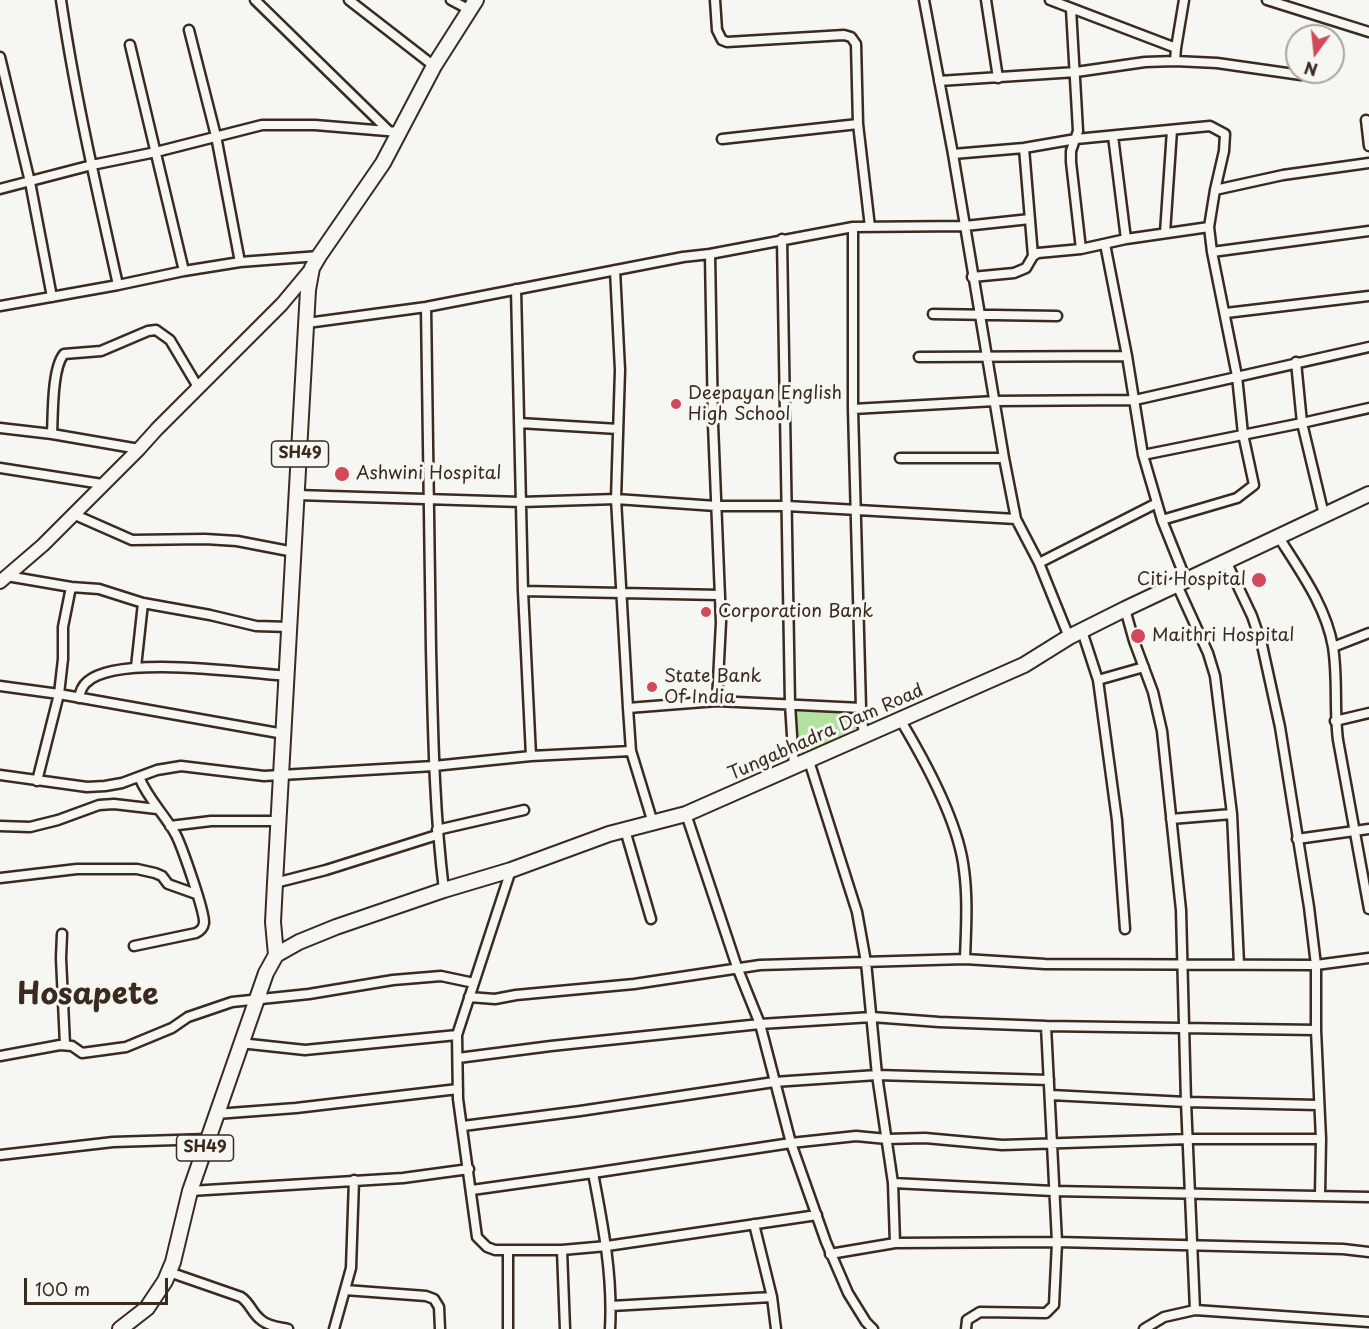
<!DOCTYPE html>
<style>
body{margin:0}
#map{position:relative;width:1369px;height:1329px;overflow:hidden;background:#f6f6f2;font-family:"Playpen Sans",sans-serif}
canvas{display:block}
.north{position:absolute;left:1285px;top:24px;width:60px;height:60px;box-sizing:border-box;background:#f6f6f2;border:2px solid #aba49d;border-radius:50%;rotate:195deg;font-size:16px;font-weight:700;line-height:24px;text-align:center;color:#3b2a1e}
.north::after{content:'';display:block;margin:auto;width:21px;height:27px;background:#d1495b;clip-path:polygon(50% 0,100% 100%,50% 72%,0 100%)}
.scale{position:absolute;left:24px;top:1278px;width:144px;height:27px;box-sizing:border-box;border:3px solid #3b2a1e;border-top:0;padding-left:8px;font-size:18px;line-height:21px;white-space:nowrap;color:#3b2a1e;-webkit-text-stroke:4px #f6f6f2;paint-order:stroke}
</style>
<div id="map">
<canvas width="1369" height="1329"></canvas>
<div class="north">N</div>
<div class="scale">100 m</div>
</div>
<script>
const context = document.querySelector('canvas').getContext('2d');
context.lineJoin = 'round';
function fillPath(path, color) {
  context.fillStyle = color;
  context.fill(path, 'evenodd');
}
function stroke(path, color, width, dash) {
  context.strokeStyle = color;
  context.lineWidth = width;
  context.lineCap = dash ? 'butt' : 'round';
  context.setLineDash(dash || []);
  context.stroke(path);
}
function write(font, color, halo, rows, align = 'center') {
  context.font = font + ' "Playpen Sans",sans-serif';
  context.lineWidth = 6;
  context.setLineDash([]);
  context.textBaseline = 'middle';
  context.strokeStyle = halo;
  context.fillStyle = color;
  for (const [text, x, y, turn = 0] of rows) {
    context.save();
    context.translate(x, y);
    context.rotate((+turn || 0) * Math.PI / 180);
    context.textAlign = isNaN(turn) ? turn : align;
    if (halo) context.strokeText(text, 0, 0);
    context.fillText(text, 0, 0);
    context.restore();
  }
}
const green = new Path2D(`
 M 794,709 L 855,712 L 857,728 L 801,756 Z`);
const street = new Path2D(`
 M 61,0 C 75,96 97,190 118,285
 M 255,0 L 389,131
 M 349,0 L 434,66
 M 451,0 L 470,10
 M 715,0 L 717,30 L 722,40 L 727,42 L 844,35 L 851,37 L 856,44 L 858,124 L 870,227
 M 924,0 L 953,154 L 1004,458 L 1016,519 L 1039,563 L 1069,637
 M 986,0 L 998,78
 M 1050,0 L 1176,48
 M 1267,0 L 1369,32
 M 1071,9 L 1078,131 L 1071,151 L 1071,162 L 1081,249 L 1126,239 L 1209,227
 M 189,30 L 216,136 L 240,262
 M 130,45 L 184,271
 M 0,57 L 30,182 L 52,297
 M 1175,61 L 1176,48 L 1184,0
 M 939,81 L 1076,72 L 1145,62 L 1175,61 L 1217,63 L 1301,75
 M 1366,120 L 1369,146
 M 1113,136 L 1126,239
 M 722,139 L 858,124
 M 1024,148 L 1033,256
 M 953,154 L 1024,148 L 1076,139 L 1210,126 L 1225,134 L 1224,151 L 1215,190 L 1209,227 L 1212,252 L 1237,376 L 1243,434 L 1254,485 L 1237,498 L 1162,520
 M 0,189 L 92,165 L 156,152 L 262,125 L 315,125 L 399,132
 M 1215,190 L 1283,175 L 1369,163
 M 853,227 L 853,409 L 861,708 L 864,737
 M 1165,233 L 1172,130
 M 782,239 L 790,704 L 794,767
 M 1105,244 L 1127,356 L 1143,455 L 1162,520 L 1186,580
 M 1212,252 L 1369,231
 M 615,270 L 620,370 L 616,499 L 628,708 L 631,751 L 653,823
 M 972,277 L 1014,273 L 1026,268 L 1033,256 L 1038,253 L 1081,249
 M 516,289 L 523,591 L 531,756
 M 0,306 L 118,285 L 184,271 L 240,262 L 319,256
 M 426,307 C 427,421 429,535 431,649 C 433,730 434,810 444,890
 M 1226,313 L 1369,296
 M 933,314 L 1057,316
 M 307,323 L 426,307 L 683,257 L 710,254 L 853,227 L 965,226 L 1030,219
 M 919,357 L 1127,356
 M 1296,362 L 1302,423 L 1324,515
 M 853,409 L 995,401 L 1135,400 L 1369,347
 M 519,423 L 618,429
 M 0,428 L 52,434 L 139,449
 M 52,434 C 53,414 52,368 64,354 L 101,351 L 148,331 L 156,330 L 170,340 L 198,387
 M 1143,455 L 1302,423 L 1369,408
 M 900,458 L 1004,458
 M 0,468 L 102,484
 M 297,495 L 521,502 L 616,499 L 716,506 L 787,506 L 1016,519
 M 73,514 L 132,540 L 205,539 L 237,541 L 294,552
 M 1278,536 C 1300,571 1326,606 1333,647 C 1338,678 1334,710 1338,740 L 1369,909
 M 1226,561 L 1252,616 L 1262,645 L 1280,727 L 1309,907 L 1316,965 L 1316,1030 L 1321,1139 L 1320,1195
 M 1039,563 L 1157,503
 M 7,576 L 71,587 L 99,589 L 143,603 L 210,615 L 256,626 L 290,627
 M 1177,585 L 1208,653 L 1215,676 L 1232,814 L 1239,964
 M 523,591 L 720,595
 M 1125,609 L 1134,641 L 1153,692 L 1162,731 L 1181,910 L 1186,1102 L 1195,1310
 M 1082,631 L 1098,680 L 1117,820 L 1125,929
 M 1333,647 L 1369,633
 M 136,667 L 143,603
 M 1098,680 L 1144,667
 M 0,686 L 59,694 L 284,734
 M 79,698 C 80,692 82,686 87,682 C 116,654 246,673 287,676
 M 717,701 L 861,708
 M 628,708 L 717,701 L 721,622 L 713,424 L 710,254
 M 901,721 C 925,761 959,823 964,870 C 968,899 966,929 965,959
 M 1335,721 L 1369,713
 M 809,761 L 857,912 L 866,962 L 877,1075 L 893,1183
 M 0,775 L 87,787 L 105,786 L 122,783 L 157,770 L 181,766 L 264,776 L 434,766 L 531,756 L 631,751
 M 37,781 L 59,694 L 63,659 L 63,627 L 71,587
 M 686,814 L 737,967 L 760,1024 L 791,1143 L 826,1242 L 848,1293 L 866,1322 L 873,1329
 M 1171,819 L 1232,814
 M 0,826 L 30,827 L 58,820 L 99,805 L 114,804 L 157,809
 M 170,826 L 211,821 L 279,821
 M 437,830 L 524,810
 M 625,830 L 651,919
 M 1297,839 L 1369,829
 M 511,870 L 457,1035 L 458,1099 L 477,1237 L 487,1247 L 495,1250 L 562,1250 L 607,1246 L 817,1215
 M 0,878 L 77,869 L 137,869 L 155,873 L 162,876 L 168,884 L 196,894
 M 275,883 L 326,870 L 437,835
 M 62,934 L 61,958 L 65,1045
 M 134,946 L 196,933 C 200,931 203,929 204,923 C 205,912 182,847 176,835 C 165,815 148,799 139,777
 M 469,997 L 495,999 L 516,995 L 634,984 L 760,965 L 965,959 L 1045,964 L 1316,965 L 1369,958
 M 240,1043 L 305,1050 L 457,1035
 M 0,1056 L 60,1045 L 72,1046 L 82,1053 L 126,1047 L 172,1028 L 188,1017 L 232,1002 L 309,994 L 393,980 L 441,976 L 474,983
 M 458,1058 L 551,1046 L 760,1024 L 872,1017 L 939,1022 L 1046,1026 L 1316,1030
 M 1051,1095 L 1186,1102 L 1318,1105
 M 216,1114 L 296,1108 L 458,1089
 M 463,1126 L 580,1111 L 774,1082 L 877,1075 L 1049,1080
 M 0,1155 L 113,1142 L 208,1139
 M 593,1173 C 603,1225 613,1276 610,1329
 M 472,1190 L 593,1173 L 791,1143 L 856,1136 L 887,1139 L 925,1138 L 1002,1145 L 1189,1139 L 1321,1139
 M 190,1191 L 403,1178 L 469,1169
 M 754,1224 L 772,1297 L 776,1329
 M 895,1243 L 893,1183 L 1053,1191 L 1369,1197
 M 562,1250 L 565,1329
 M 830,1254 L 895,1243 L 1057,1242 L 1343,1249 L 1369,1252
 M 169,1272 L 241,1297 C 250,1303 252,1313 260,1319 C 267,1326 279,1327 288,1329
 M 345,1290 L 426,1296 L 434,1299 L 439,1307 L 440,1329
 M 611,1306 L 772,1297
 M 334,1329 L 351,1268 L 354,1180
 M 508,1329 L 508,1251
 M 966,1329 L 967,1320 L 980,1312 L 1046,1313 L 1054,1305 L 1057,1242 L 1046,1026
 M 1144,1329 L 1164,1317 L 1195,1310 L 1369,1322`);
const secondary = new Path2D(`
 M 0,582 L 43,545 L 139,449 L 157,429 L 282,304 L 312,268`);
const primary = new Path2D(`
 M 276,955 L 299,942 L 336,927 L 444,890 L 511,870 L 609,834 L 686,814 L 1024,665 L 1069,637 L 1125,609 L 1369,494
 M 120,1329 L 147,1308 L 165,1281 L 173,1262 L 190,1191 L 266,973 L 276,955 L 273,922 L 275,883 L 308,290 L 312,268 L 319,256 L 383,163 L 434,66 L 476,0`);
const markers = [
 [676,404,6,"#d1495b"],
 [342,474,8,"#d1495b"],
 [1259,580,8,"#d1495b"],
 [706,612,6,"#d1495b"],
 [1138,636,8,"#d1495b"],
 [652,687,6,"#d1495b"]
];
const shields = [
 [300,454,57],
 [205,1148,57]
];
const shieldNames = [
 ["SH49",300,454],
 ["SH49",205,1148]
];
const poiNames = [
 ["Deepayan English",688,394],
 ["High School",688,415],
 ["Ashwini Hospital",356,474],
 ["Citi Hospital",1246,580,"right"],
 ["Corporation Bank",718,612],
 ["Maithri Hospital",1152,636],
 ["State Bank",664,677],
 ["Of India",664,698]
];
const streetNames = [
 ["Tungabhadra Dam Road",826,733,-24]
];
const townNames = [
 ["Hosapete",88,996]
];
fillPath(green, '#b2e2a1');
stroke(street, '#3b2a1e', 13);
stroke(secondary, '#3b2a1e', 16);
stroke(primary, '#3b2a1e', 18);
stroke(street, '#f6f6f2', 8);
stroke(secondary, '#f6f6f2', 12);
stroke(primary, '#f6f6f2', 14);
for (const [x, y, r, color] of markers) {
  const dot = new Path2D();
  dot.arc(x, y, r, 0, 2 * Math.PI);
  context.fillStyle = color;
  context.fill(dot);
  stroke(dot, '#f6f6f2', 2);
}
for (const [x, y, w] of shields) {
  const box = new Path2D();
  box.roundRect(x - w / 2, y - 13, w, 26, 4.5);
  context.fillStyle = '#f6f6f2';
  context.fill(box);
  stroke(box, '#3b2a1e', 1.5);
}
write('bold 16px', '#3b2a1e', null, shieldNames);
write('18px', '#3b2a1e', '#f6f6f2', poiNames, 'left');
write('18px', '#3b2a1e', '#f6f6f2', streetNames);
write('bold 30px', '#3b2a1e', '#f6f6f2', townNames);
</script>
